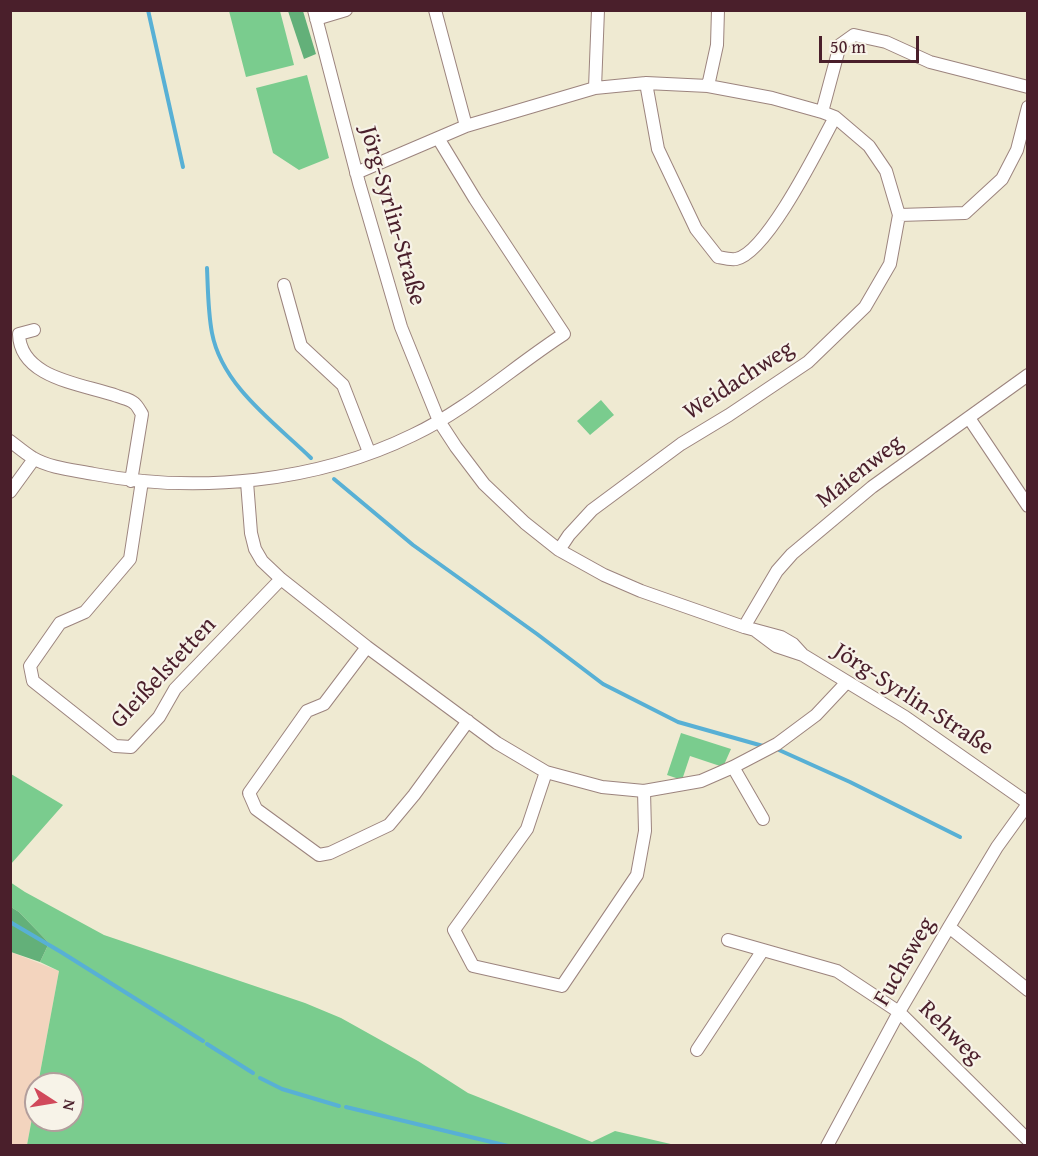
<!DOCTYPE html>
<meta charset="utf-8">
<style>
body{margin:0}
#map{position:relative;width:1038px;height:1156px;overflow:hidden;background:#efead2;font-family:"Gentium Book Plus",serif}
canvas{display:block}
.frame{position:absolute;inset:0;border:12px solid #4a1f2b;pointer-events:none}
.north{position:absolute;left:24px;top:1072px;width:60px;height:60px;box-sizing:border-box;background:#f7f3e8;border:2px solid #b29e9c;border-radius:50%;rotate:102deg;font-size:16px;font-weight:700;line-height:24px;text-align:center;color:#4a1f2b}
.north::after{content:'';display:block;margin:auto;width:21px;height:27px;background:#d1495b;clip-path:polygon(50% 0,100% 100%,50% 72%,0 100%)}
.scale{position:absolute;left:819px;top:36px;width:100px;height:27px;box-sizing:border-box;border:3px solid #4a1f2b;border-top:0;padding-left:8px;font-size:18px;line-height:21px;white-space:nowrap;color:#4a1f2b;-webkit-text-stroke:4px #f7f3e8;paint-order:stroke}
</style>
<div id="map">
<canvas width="1038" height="1156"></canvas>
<div class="frame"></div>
<div class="north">N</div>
<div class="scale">50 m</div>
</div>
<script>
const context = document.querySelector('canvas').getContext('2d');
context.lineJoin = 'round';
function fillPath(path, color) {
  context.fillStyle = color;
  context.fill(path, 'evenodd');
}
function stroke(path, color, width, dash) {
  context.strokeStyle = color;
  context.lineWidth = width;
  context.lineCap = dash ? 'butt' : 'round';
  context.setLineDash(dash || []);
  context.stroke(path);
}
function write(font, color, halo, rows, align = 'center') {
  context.font = font + ' "Gentium Book Plus",serif';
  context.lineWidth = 4.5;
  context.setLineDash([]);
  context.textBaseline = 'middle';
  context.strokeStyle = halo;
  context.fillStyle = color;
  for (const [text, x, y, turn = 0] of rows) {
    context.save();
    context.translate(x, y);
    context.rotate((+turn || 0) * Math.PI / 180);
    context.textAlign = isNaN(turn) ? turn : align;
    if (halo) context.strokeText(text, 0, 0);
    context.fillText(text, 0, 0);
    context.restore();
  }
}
const built = new Path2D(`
 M 11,952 L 59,971 L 38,1084 L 36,1084 L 36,1097 L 27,1145 L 11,1146 Z`);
const green = new Path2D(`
 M 229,11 L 280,11 L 294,65 L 246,77 Z
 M 307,75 L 329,158 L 299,170 L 273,153 L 256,88 Z
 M 601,400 L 614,415 L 590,435 L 577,421 Z
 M 681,733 L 731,749 L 723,767 L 690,756 L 682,780 L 667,775 Z
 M 11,774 L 63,805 L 11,864 Z
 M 10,882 L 25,892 L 104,935 L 305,1003 L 341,1018 L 418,1061 L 468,1093 L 592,1142 L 615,1131 L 675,1145 L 27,1145 L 36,1097 L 36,1120 L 72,1120 L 72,1084 L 38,1084 L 59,971 L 40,962 L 49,943 L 19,912 L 11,907 Z`);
const forest = new Path2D(`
 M 288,11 L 303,11 L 316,54 L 304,59 Z
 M 11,907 L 19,912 L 49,943 L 40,962 L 11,952 Z`);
const stream = new Path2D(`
 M 148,10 L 183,167
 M 207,268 C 208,290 208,312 212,333 C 222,386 275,423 311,458
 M 334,479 L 413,545 L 537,634 L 603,684 L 678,722 L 763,746
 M 779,750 L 850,782 L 960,837
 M 10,922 L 61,952 L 203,1041
 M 207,1044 L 253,1073
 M 260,1078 L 282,1089 L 339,1106
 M 346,1107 L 508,1146`);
const minor = new Path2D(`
 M 314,10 L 359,183 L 401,327 L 439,421 L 456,447 L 484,484 L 525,523 L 559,550 L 604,575 L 641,591 L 744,627 L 781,637 L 793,644 L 803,655
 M 435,10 L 466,126
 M 316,19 L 346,10
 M 646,83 L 658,149 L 696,229 L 718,257 C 723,258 731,260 736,259 C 767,253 819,147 835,117
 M 708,86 L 717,45 L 718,10
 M 595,88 L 598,10
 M 822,112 L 840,45 L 854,35 L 886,42 L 930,62 L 1028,87
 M 356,173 L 466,126 L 595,88 L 646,83 L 708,86 L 772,98 L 822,112 L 835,117 L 869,146 L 886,171 L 899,215 L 890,264 L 865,307 L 808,362 L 729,415 L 681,444 L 592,510 L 569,535 L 559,550
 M 899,215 L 965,213 L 1002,179 L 1017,150 L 1028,107
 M 284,285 L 301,346 L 343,385 L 369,452
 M 34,330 L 19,334 C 20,379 84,384 117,396 C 122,398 130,399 134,403 C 137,405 140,411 142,414 L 131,481
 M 969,418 L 1028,506
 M 10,441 C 18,447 25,453 33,458 C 50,468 74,470 94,474 C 198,494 317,482 413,435 C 468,409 513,367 564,334 L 475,199 L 438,138
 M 142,481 L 130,559 L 85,612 L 60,623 L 30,666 L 33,681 L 115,746 L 131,747 L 159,717 L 175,689 L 281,579
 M 247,482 L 251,533 L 255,549 L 262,561 L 281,579 L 367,647 L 497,743 L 546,772 L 602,787 L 644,791 L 701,781 L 733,767 L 777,744 L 816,715 L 847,682
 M 10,492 L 34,459
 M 744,627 L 777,571 L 792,554 L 872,487 L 1028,375
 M 756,631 L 776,646 L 803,655 L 905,717 L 1028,803
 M 367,647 L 324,704 L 307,711 L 249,793 L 256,809 L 319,855 L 330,853 L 389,825 L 414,795 L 468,721
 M 733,767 L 763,819
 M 546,772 L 527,829 L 454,930 L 473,966 L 562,986 L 637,875 L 645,831 L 644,791
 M 949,927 L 1028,990
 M 728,940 L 837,971 L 899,1012 L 1028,1140
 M 697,1050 L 763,950
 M 827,1146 L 899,1012 L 949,927 L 997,847 L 1028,804`);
const streetNames = [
 ["Jörg-Syrlin-Straße",392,216,74],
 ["Weidachweg",739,381,-33],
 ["Maienweg",860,472,-38],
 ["Gleißelstetten",164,673,-47],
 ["Jörg-Syrlin-Straße",913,700,33],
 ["Fuchsweg",905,962,-60],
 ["Rehweg",950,1033,45]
];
fillPath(built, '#f3d4be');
fillPath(green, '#7acc8e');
fillPath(forest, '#63b079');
stroke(stream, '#58b0d5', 4);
stroke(minor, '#9c847e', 14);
stroke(minor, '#fff', 12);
write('24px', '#4a1f2b', '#f7f3e8', streetNames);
</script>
